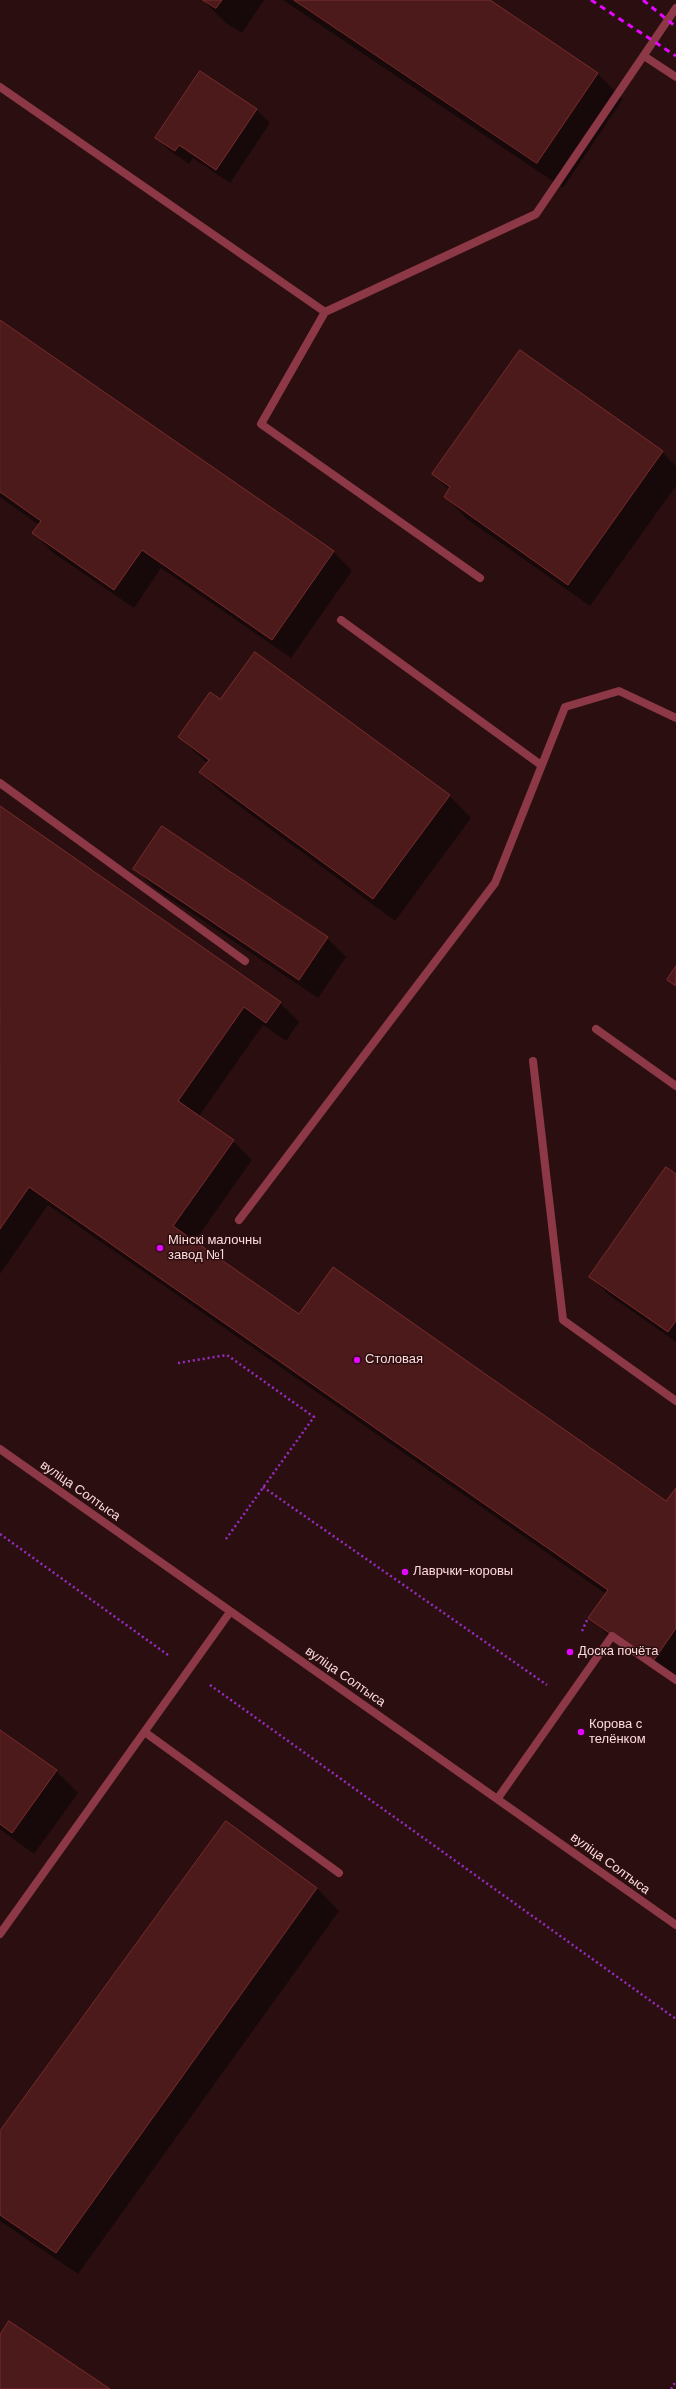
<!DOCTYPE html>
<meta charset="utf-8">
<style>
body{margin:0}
canvas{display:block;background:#2b0f10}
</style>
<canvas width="676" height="2389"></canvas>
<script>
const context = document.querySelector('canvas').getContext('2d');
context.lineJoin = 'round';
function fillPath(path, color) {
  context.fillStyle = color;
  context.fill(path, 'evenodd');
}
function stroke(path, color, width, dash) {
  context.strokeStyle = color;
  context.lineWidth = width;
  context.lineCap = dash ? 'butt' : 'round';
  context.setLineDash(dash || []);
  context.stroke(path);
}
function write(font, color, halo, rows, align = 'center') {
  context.font = font + ' "DM Sans",sans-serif';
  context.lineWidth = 3;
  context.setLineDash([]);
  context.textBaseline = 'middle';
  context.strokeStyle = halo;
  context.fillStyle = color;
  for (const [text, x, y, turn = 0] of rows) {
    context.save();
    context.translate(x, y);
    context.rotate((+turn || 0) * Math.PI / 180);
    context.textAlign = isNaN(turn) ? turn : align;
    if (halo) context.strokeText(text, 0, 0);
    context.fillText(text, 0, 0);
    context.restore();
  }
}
const shadow = new Path2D(`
 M 203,0 L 264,0 L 242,33 L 226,23 Z
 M 283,0 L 488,0 L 597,73 L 623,99 L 563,188 Z
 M 256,109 L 270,123 L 230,183 L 193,158 L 189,164 L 170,151 L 157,138 Z
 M 0,321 L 334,552 L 352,571 L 291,658 L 161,568 L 134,608 L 52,552 L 34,533 L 39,525 L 0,497 Z
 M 662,452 L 676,466 L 676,486 L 590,606 L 467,519 L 445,497 L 449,490 L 433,474 Z
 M 221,701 L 449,795 L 471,818 L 395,921 L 223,794 L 200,772 L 207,763 L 179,737 Z
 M 0,807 L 280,1003 L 299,1022 L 286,1041 L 263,1025 L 199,1116 L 233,1141 L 252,1160 L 194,1242 L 299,1316 L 667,1502 L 676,1489 L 676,1674 L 671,1681 L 609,1636 L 590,1618 L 606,1594 L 48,1205 L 0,1274 Z
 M 163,828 L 327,938 L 346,957 L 318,998 L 153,887 L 135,868 Z
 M 676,1175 L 676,1342 L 609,1295 L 590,1276 Z
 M 0,1731 L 56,1771 L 78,1793 L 34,1854 L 0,1829 Z
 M 317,1888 L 339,1911 L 78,2274 L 0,2221 L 0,2132 Z`);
const building = new Path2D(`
 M 203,0 L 222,0 L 216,8 Z
 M 294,0 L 490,0 L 598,73 L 537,163 Z
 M 200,71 L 257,109 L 216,170 L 179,145 L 175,151 L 155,138 Z
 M 0,320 L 334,551 L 272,640 L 142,550 L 114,590 L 32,533 L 41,521 L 0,492 Z
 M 520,350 L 663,451 L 568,585 L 444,497 L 450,487 L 432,474 Z
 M 255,652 L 450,795 L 373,899 L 199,772 L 209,760 L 178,737 L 210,692 L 220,699 Z
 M 0,806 L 281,1002 L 266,1023 L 244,1007 L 178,1101 L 234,1140 L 173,1226 L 299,1314 L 333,1267 L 666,1501 L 676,1488 L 676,1628 L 652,1663 L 588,1618 L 608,1590 L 29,1187 L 0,1229 Z
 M 162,826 L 328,937 L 299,980 L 133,869 Z
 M 676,966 L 676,986 L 667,980 Z
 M 666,1167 L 676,1174 L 676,1321 L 668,1332 L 589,1277 Z
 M 0,1730 L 57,1770 L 12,1833 L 0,1824 Z
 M 226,1821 L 317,1888 L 56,2253 L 0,2215 L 0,2131 Z
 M 9,2321 L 110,2389 L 0,2389 L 0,2335 Z`);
const path = new Path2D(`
 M 178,1363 L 227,1355 L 314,1417 L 226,1539
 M 263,1487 L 547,1685
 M 0,1534 L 168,1655
 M 582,1631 L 588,1618
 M 210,1685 L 676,2019
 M 671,2389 L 676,2381`);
const lane = new Path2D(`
 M 644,56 L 676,77
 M 0,87 L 325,312
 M 480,578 L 261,424 L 325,312 L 536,214 L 676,8
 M 341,620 L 541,765
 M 0,783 L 245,961
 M 596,1029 L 676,1086
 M 533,1061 L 563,1320 L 676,1401
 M 239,1220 L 495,883 L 565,707 L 619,691 L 676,718
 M 146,1733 L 339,1873
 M 498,1798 L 612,1636 L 676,1680
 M 0,1934 L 230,1612`);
const street = new Path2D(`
 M 0,1449 L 676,1925`);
const rail = new Path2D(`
 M 591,0 L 676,56
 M 643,0 L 676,27`);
const markers = [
 [160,1248,4,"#e406ff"],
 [357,1360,4,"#e406ff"],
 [405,1572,4,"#e406ff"],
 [570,1652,4,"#e406ff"],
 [581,1732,4,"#e406ff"]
];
const poiNames = [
 ["Мінскі малочны",168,1241],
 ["завод №1",168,1256],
 ["Столовая",365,1360],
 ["Лаврчки-коровы",413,1572],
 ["Доска почёта",578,1652],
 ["Корова с",589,1725],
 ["телёнком",589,1740]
];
const streetNames = [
 ["вуліца Солтыса",80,1491,35],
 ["вуліца Солтыса",345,1677,35],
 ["вуліца Солтыса",610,1864,36]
];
fillPath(shadow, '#0007');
fillPath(building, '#4d1a1b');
stroke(building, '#7a2b2c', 1);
stroke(path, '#9a2ac3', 2.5, [2, 3]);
stroke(lane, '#8c3846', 8);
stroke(street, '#8c3846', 8);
stroke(rail, '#e406ff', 3, [6, 5]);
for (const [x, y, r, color] of markers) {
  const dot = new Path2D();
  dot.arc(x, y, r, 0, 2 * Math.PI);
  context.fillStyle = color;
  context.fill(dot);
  stroke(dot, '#2b0f10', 1.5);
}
write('13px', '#ffdadd', '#2b0f10', poiNames, 'left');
write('13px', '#ffdadd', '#2b0f10', streetNames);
</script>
